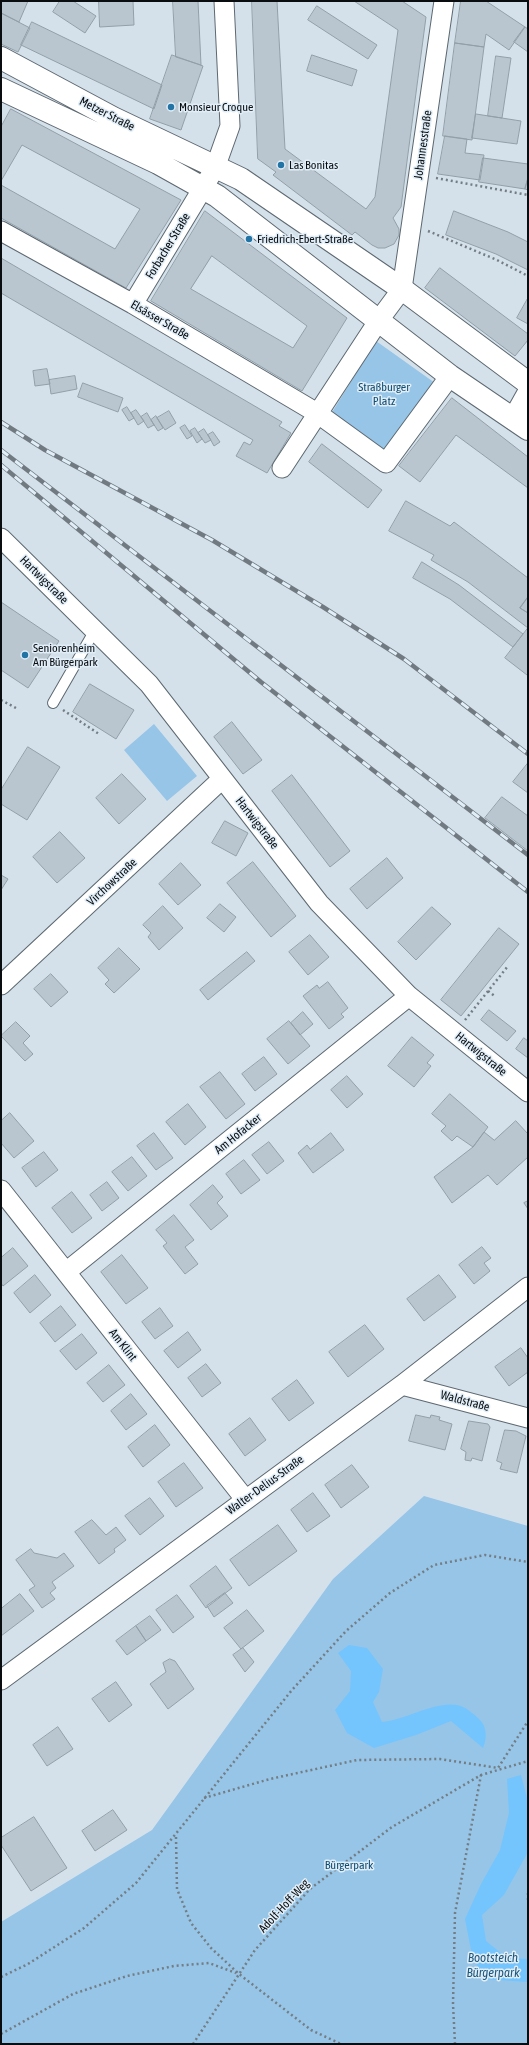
<!DOCTYPE html>
<meta charset="utf-8">
<style>
body{margin:0}
#map{position:relative;width:529px;height:2045px;overflow:hidden;background:#d4e1eb;font-family:"Asap Condensed",sans-serif}
canvas{display:block}
.frame{position:absolute;inset:0;border:2px solid #090d10;pointer-events:none}
</style>
<div id="map">
<canvas width="529" height="2045"></canvas>
<div class="frame"></div>
</div>
<script>
const context = document.querySelector('canvas').getContext('2d');
context.lineJoin = 'round';
function fillPath(path, color) {
  context.fillStyle = color;
  context.fill(path, 'evenodd');
}
function stroke(path, color, width, dash) {
  context.strokeStyle = color;
  context.lineWidth = width;
  context.lineCap = dash ? 'butt' : 'round';
  context.setLineDash(dash || []);
  context.stroke(path);
}
function write(font, color, halo, rows, align = 'center') {
  context.font = font + ' "Asap Condensed",sans-serif';
  context.lineWidth = 3;
  context.setLineDash([]);
  context.textBaseline = 'middle';
  context.strokeStyle = halo;
  context.fillStyle = color;
  for (const [text, x, y, turn = 0] of rows) {
    context.save();
    context.translate(x, y);
    context.rotate((+turn || 0) * Math.PI / 180);
    context.textAlign = isNaN(turn) ? turn : align;
    if (halo) context.strokeText(text, 0, 0);
    context.fillText(text, 0, 0);
    context.restore();
  }
}
const green = new Path2D(`
 M 376,341 L 435,383 L 383,452 L 331,414 Z
 M 154,724 L 197,776 L 167,801 L 124,750 Z
 M 424,1496 L 528,1526 L 528,2044 L 1,2044 L 1,1922 L 152,1830 L 333,1579 Z`);
const water = new Path2D(`
 M 349,1645 L 367,1648 L 383,1669 L 379,1692 L 373,1702 L 382,1722 C 405,1720 435,1701 457,1705 C 465,1706 474,1714 480,1720 C 487,1727 487,1739 483,1748 L 451,1721 L 416,1735 L 374,1748 L 347,1733 L 335,1710 L 350,1691 L 351,1671 L 338,1653 Z
 M 521,1775 L 528,1802 L 528,1852 L 504,1895 L 482,1915 L 486,1941 L 507,1958 L 528,1959 L 528,1982 L 484,1979 L 472,1955 L 465,1919 L 481,1884 L 500,1850 L 509,1813 L 507,1779 Z`);
const building = new Path2D(`
 M 1,1 L 28,1 L 19,22 L 1,13 Z
 M 60,1 L 73,1 L 96,16 L 85,33 L 53,12 Z
 M 99,1 L 133,1 L 134,25 L 100,27 Z
 M 173,1 L 198,1 L 201,65 L 176,57 Z
 M 252,1 L 277,1 L 285,149 L 366,209 L 375,197 L 398,30 L 354,1 L 402,1 L 426,17 L 401,207 L 393,218 L 399,229 L 399,235 L 394,244 L 385,248 L 378,248 L 372,245 L 355,232 L 352,235 L 273,175 L 276,172 L 258,159 Z
 M 461,1 L 486,1 L 525,27 L 509,50 L 486,34 L 484,47 L 455,43 Z
 M 317,6 L 377,45 L 368,59 L 308,20 Z
 M 1,13 L 30,28 L 18,52 L 1,44 Z
 M 32,22 L 162,85 L 154,109 L 21,45 Z
 M 525,27 L 528,29 L 528,52 L 514,42 Z
 M 455,43 L 484,47 L 472,140 L 443,136 Z
 M 172,55 L 203,66 L 181,130 L 150,119 Z
 M 312,55 L 357,70 L 352,86 L 307,71 Z
 M 496,56 L 511,58 L 502,118 L 488,116 Z
 M 11,109 L 181,200 L 126,288 L 1,218 L 1,185 L 115,249 L 140,209 L 22,145 L 1,181 L 1,127 Z
 M 476,114 L 521,121 L 517,144 L 472,138 Z
 M 445,136 L 467,139 L 465,153 L 484,155 L 480,180 L 438,174 Z
 M 483,158 L 528,164 L 528,178 L 525,189 L 479,182 Z
 M 528,178 L 528,190 L 525,189 Z
 M 205,211 L 347,318 L 302,391 L 151,301 ZM 212,256 L 307,326 L 293,348 L 191,289 Z
 M 454,211 L 508,232 L 528,242 L 528,270 L 496,254 L 446,235 Z
 M 1,258 L 282,422 L 279,426 L 291,433 L 267,473 L 236,456 L 244,442 L 250,445 L 253,440 L 1,293 Z
 M 440,268 L 528,334 L 528,340 L 515,356 L 425,288 Z
 M 528,298 L 528,324 L 517,318 Z
 M 47,369 L 50,384 L 35,386 L 33,371 Z
 M 75,376 L 77,389 L 51,394 L 49,380 Z
 M 83,383 L 123,398 L 118,412 L 78,397 Z
 M 452,398 L 528,457 L 528,488 L 456,435 L 420,482 L 399,466 Z
 M 127,407 L 134,418 L 129,421 L 122,410 Z
 M 136,410 L 144,421 L 138,425 L 131,413 Z
 M 169,411 L 176,423 L 165,430 L 157,418 Z
 M 147,413 L 154,425 L 148,428 L 141,417 Z
 M 156,416 L 163,428 L 158,431 L 151,420 Z
 M 185,425 L 192,436 L 187,439 L 180,428 Z
 M 195,428 L 202,439 L 197,443 L 190,431 Z
 M 204,429 L 211,440 L 205,443 L 198,433 Z
 M 213,432 L 220,442 L 214,446 L 208,435 Z
 M 322,444 L 382,490 L 368,508 L 309,462 Z
 M 406,501 L 450,526 L 454,522 L 528,578 L 528,597 L 520,608 L 528,613 L 528,628 L 468,582 L 431,560 L 434,555 L 389,531 Z
 M 422,562 L 459,585 L 523,634 L 513,647 L 450,599 L 413,578 Z
 M 528,597 L 528,613 L 520,608 Z
 M 1,602 L 59,641 L 28,688 L 1,670 Z
 M 528,628 L 528,673 L 527,675 L 505,658 Z
 M 90,684 L 134,710 L 116,739 L 73,712 Z
 M 232,722 L 262,760 L 243,774 L 214,737 Z
 M 28,747 L 60,767 L 27,820 L 1,804 L 1,790 Z
 M 528,763 L 528,793 L 513,782 Z
 M 122,774 L 146,799 L 119,824 L 96,798 Z
 M 292,775 L 350,851 L 330,867 L 272,791 Z
 M 502,797 L 528,816 L 528,851 L 485,818 Z
 M 225,821 L 248,833 L 236,856 L 212,843 Z
 M 60,832 L 85,858 L 57,883 L 33,857 Z
 M 387,858 L 403,878 L 367,909 L 350,889 Z
 M 253,862 L 296,916 L 271,937 L 227,883 Z
 M 181,863 L 201,885 L 178,905 L 159,884 Z
 M 1,875 L 8,879 L 1,890 Z
 M 220,904 L 236,917 L 224,932 L 207,918 Z
 M 163,906 L 183,928 L 159,950 L 148,937 L 151,933 L 143,925 Z
 M 432,907 L 451,924 L 416,960 L 398,942 Z
 M 499,928 L 519,944 L 461,1016 L 441,1000 Z
 M 310,935 L 329,957 L 308,975 L 289,952 Z
 M 119,948 L 140,969 L 114,993 L 105,984 L 109,980 L 98,968 Z
 M 247,952 L 255,961 L 208,1000 L 200,990 Z
 M 51,974 L 68,992 L 51,1007 L 34,989 Z
 M 328,982 L 348,1008 L 341,1014 L 344,1017 L 329,1029 L 303,996 L 317,985 L 319,988 Z
 M 489,1010 L 516,1031 L 507,1041 L 481,1020 Z
 M 303,1012 L 313,1024 L 300,1035 L 291,1023 Z
 M 289,1021 L 310,1046 L 288,1064 L 267,1039 Z
 M 16,1022 L 30,1036 L 23,1043 L 33,1054 L 25,1061 L 1,1036 Z
 M 412,1037 L 434,1055 L 427,1063 L 431,1066 L 414,1087 L 388,1066 Z
 M 524,1038 L 528,1041 L 528,1058 L 516,1049 Z
 M 264,1057 L 277,1074 L 255,1091 L 242,1074 Z
 M 220,1072 L 245,1104 L 226,1119 L 200,1087 Z
 M 347,1076 L 363,1094 L 347,1108 L 331,1090 Z
 M 450,1094 L 488,1127 L 473,1147 L 457,1136 L 452,1141 L 441,1131 L 446,1126 L 432,1114 Z
 M 188,1104 L 206,1127 L 185,1145 L 166,1122 Z
 M 10,1113 L 34,1141 L 14,1158 L 1,1143 L 1,1121 Z
 M 516,1121 L 528,1134 L 528,1157 L 497,1185 L 488,1175 L 452,1203 L 434,1177 L 473,1147 L 484,1132 L 494,1140 Z
 M 154,1133 L 173,1158 L 156,1170 L 137,1146 Z
 M 331,1133 L 344,1150 L 313,1173 L 298,1153 L 307,1145 L 310,1149 Z
 M 269,1142 L 284,1161 L 267,1174 L 252,1155 Z
 M 44,1152 L 58,1170 L 36,1187 L 22,1168 Z
 M 132,1157 L 147,1176 L 128,1191 L 112,1172 Z
 M 244,1160 L 260,1180 L 241,1194 L 226,1174 Z
 M 107,1182 L 119,1198 L 102,1211 L 90,1195 Z
 M 213,1185 L 223,1197 L 217,1203 L 228,1216 L 211,1230 L 190,1205 Z
 M 72,1192 L 92,1218 L 72,1233 L 52,1208 Z
 M 528,1201 L 528,1209 L 524,1203 Z
 M 174,1215 L 194,1240 L 185,1247 L 198,1264 L 185,1274 L 163,1246 L 167,1243 L 156,1230 Z
 M 482,1247 L 491,1258 L 484,1263 L 490,1271 L 474,1284 L 459,1265 Z
 M 13,1248 L 28,1266 L 3,1286 L 1,1283 L 1,1258 Z
 M 122,1255 L 148,1288 L 126,1304 L 101,1272 Z
 M 35,1275 L 51,1295 L 30,1313 L 14,1293 Z
 M 439,1275 L 456,1297 L 424,1321 L 407,1299 Z
 M 61,1306 L 76,1325 L 55,1342 L 40,1323 Z
 M 160,1308 L 173,1326 L 155,1339 L 142,1322 Z
 M 365,1325 L 384,1349 L 348,1377 L 329,1352 Z
 M 188,1332 L 201,1350 L 178,1368 L 164,1351 Z
 M 82,1334 L 97,1353 L 76,1370 L 60,1351 Z
 M 521,1348 L 528,1358 L 528,1372 L 509,1386 L 495,1367 Z
 M 206,1364 L 221,1383 L 202,1397 L 188,1378 Z
 M 109,1365 L 125,1385 L 103,1402 L 87,1383 Z
 M 297,1380 L 314,1403 L 289,1421 L 272,1399 Z
 M 131,1394 L 147,1414 L 126,1430 L 111,1411 Z
 M 416,1415 L 430,1418 L 431,1415 L 440,1417 L 439,1420 L 452,1424 L 445,1450 L 409,1441 Z
 M 250,1418 L 266,1440 L 245,1456 L 229,1434 Z
 M 469,1421 L 488,1424 L 490,1427 L 482,1461 L 472,1458 L 471,1461 L 465,1460 L 466,1452 L 461,1449 Z
 M 155,1425 L 170,1445 L 143,1467 L 128,1447 Z
 M 505,1430 L 516,1431 L 526,1436 L 517,1473 L 500,1469 L 502,1463 L 497,1461 Z
 M 184,1463 L 203,1488 L 176,1507 L 158,1482 Z
 M 352,1465 L 369,1487 L 341,1508 L 325,1485 Z
 M 313,1493 L 330,1516 L 307,1532 L 291,1510 Z
 M 150,1498 L 164,1516 L 140,1535 L 125,1516 Z
 M 92,1520 L 106,1535 L 116,1527 L 126,1540 L 114,1549 L 115,1552 L 99,1564 L 75,1532 Z
 M 278,1525 L 297,1551 L 249,1586 L 230,1560 Z
 M 31,1549 L 34,1553 L 57,1558 L 64,1553 L 74,1566 L 52,1582 L 56,1588 L 50,1593 L 55,1599 L 42,1608 L 29,1590 L 35,1586 L 16,1560 Z
 M 216,1566 L 232,1588 L 206,1608 L 190,1586 Z
 M 225,1593 L 233,1603 L 214,1617 L 207,1606 Z
 M 20,1594 L 34,1611 L 1,1636 L 1,1609 Z
 M 177,1595 L 194,1617 L 173,1633 L 156,1610 Z
 M 247,1610 L 264,1631 L 241,1649 L 224,1628 Z
 M 150,1616 L 161,1630 L 146,1641 L 136,1626 Z
 M 136,1626 L 146,1641 L 127,1655 L 116,1641 Z
 M 243,1648 L 254,1662 L 245,1672 L 233,1655 Z
 M 170,1659 L 175,1661 L 194,1689 L 168,1709 L 150,1684 L 166,1672 L 163,1663 Z
 M 116,1682 L 132,1705 L 109,1722 L 92,1699 Z
 M 58,1727 L 73,1749 L 47,1766 L 33,1745 Z
 M 113,1810 L 127,1830 L 95,1851 L 82,1831 Z
 M 34,1817 L 67,1868 L 31,1891 L 1,1845 L 1,1838 Z`);
const path = new Path2D(`
 M 436,178 L 528,195
 M 428,231 L 497,260 L 528,276
 M 1,700 L 16,708
 M 63,710 L 99,734
 M 488,991 L 496,997
 M 465,1020 L 508,966
 M 204,1798 L 270,1779 L 357,1760 L 440,1759 L 498,1768 L 528,1721
 M 176,1837 L 177,1889 L 191,1923 L 211,1948 L 239,1974 L 311,2030 L 341,2044
 M 528,1893 L 528,1900
 M 1,1977 L 28,1964 L 84,1928 L 136,1883 L 292,1690 L 346,1631 L 390,1593 L 434,1565 L 485,1555 L 528,1562
 M 1,2034 L 73,1994 L 127,1976 L 174,1966 L 209,1963 L 236,1973
 M 193,2044 L 255,1950 L 310,1889 L 392,1827 L 481,1775 L 528,1761
 M 455,2044 L 453,2004 L 455,1913 L 481,1775`);
const service = new Path2D(`
 M 53,703 L 95,630`);
const minor = new Path2D(`
 M 1,231 L 133,304 L 317,413 L 386,463 L 450,376
 M 133,304 L 215,168 L 230,126 L 224,1
 M 282,468 L 379,320 L 402,289 L 444,1
 M 1,538 L 149,684 L 319,903 L 409,996 L 528,1092
 M 1,985 L 222,779
 M 1,1190 L 245,1499
 M 66,1272 L 409,996
 M 402,1385 L 528,1418
 M 1,1680 L 402,1385 L 528,1287`);
const tertiary = new Path2D(`
 M 514,419 L 528,394`);
const secondary = new Path2D(`
 M 1,58 L 113,118 L 241,179 L 402,289 L 528,383
 M 1,89 L 158,163 L 217,196 L 450,376 L 528,429`);
const rail = new Path2D(`
 M 1,422 L 45,450 L 212,540 L 323,607 L 404,659 L 528,754
 M 1,450 L 528,855
 M 1,465 L 261,682 L 528,892`);
const markers = [
 [171,107,4,"#2274a5"],
 [281,165,4,"#2274a5"],
 [249,239,4,"#2274a5"],
 [25,655,4,"#2274a5"]
];
const poiNames = [
 ["Monsieur Croque",179,107],
 ["Las Bonitas",289,165],
 ["Friedrich-Ebert-Straße",257,239],
 ["Seniorenheim",33,648],
 ["Am Bürgerpark",33,662]
];
const streetNames = [
 ["Metzer Straße",107,114,27],
 ["Johannesstraße",423,145,-82],
 ["Forbacher Straße",168,246,-59],
 ["Elsässer Straße",160,320,30],
 ["Hartwigstraße",44,580,45],
 ["Hartwigstraße",257,823,52],
 ["Virchowstraße",112,882,-43],
 ["Hartwigstraße",481,1054,39],
 ["Am Hofacker",238,1134,-39],
 ["Am Klint",123,1345,52],
 ["Waldstraße",465,1401,15],
 ["Walter-Delius-Straße",265,1485,-36],
 ["Adolf-Hoff-Weg",284,1906,-47]
];
const parkNames = [
 ["Straßburger",384,387],
 ["Platz",384,401],
 ["Bürgerpark",349,1865]
];
const waterNames = [
 ["Bootsteich",493,1958],
 ["Bürgerpark",493,1973]
];
fillPath(green, '#96c5e7');
fillPath(water, '#74c5fd');
fillPath(building, '#b9c6d0');
stroke(building, '#939fa8', 1);
stroke(service, '#5d6870', 12);
stroke(minor, '#5d6870', 21);
stroke(tertiary, '#5d6870', 24);
stroke(secondary, '#5d6870', 24);
stroke(path, '#747d83', 2.5, [2, 3]);
stroke(service, '#fff', 10);
stroke(minor, '#fff', 19);
stroke(tertiary, '#fff', 22);
stroke(secondary, '#fff', 22);
stroke(rail, '#717a81', 4.5);
stroke(rail, '#e1eef8', 3, [9]);
for (const [x, y, r, color] of markers) {
  const dot = new Path2D();
  dot.arc(x, y, r, 0, 2 * Math.PI);
  context.fillStyle = color;
  context.fill(dot);
  stroke(dot, '#e1eef8', 1.5);
}
write('12px', '#090d10', '#e1eef8', poiNames, 'left');
write('12px', '#090d10', '#e1eef8', streetNames);
write('12px', '#0e4d72', '#e1eef8', parkNames);
write('italic 13px', '#1d597e', '#e1eef8', waterNames);
</script>
